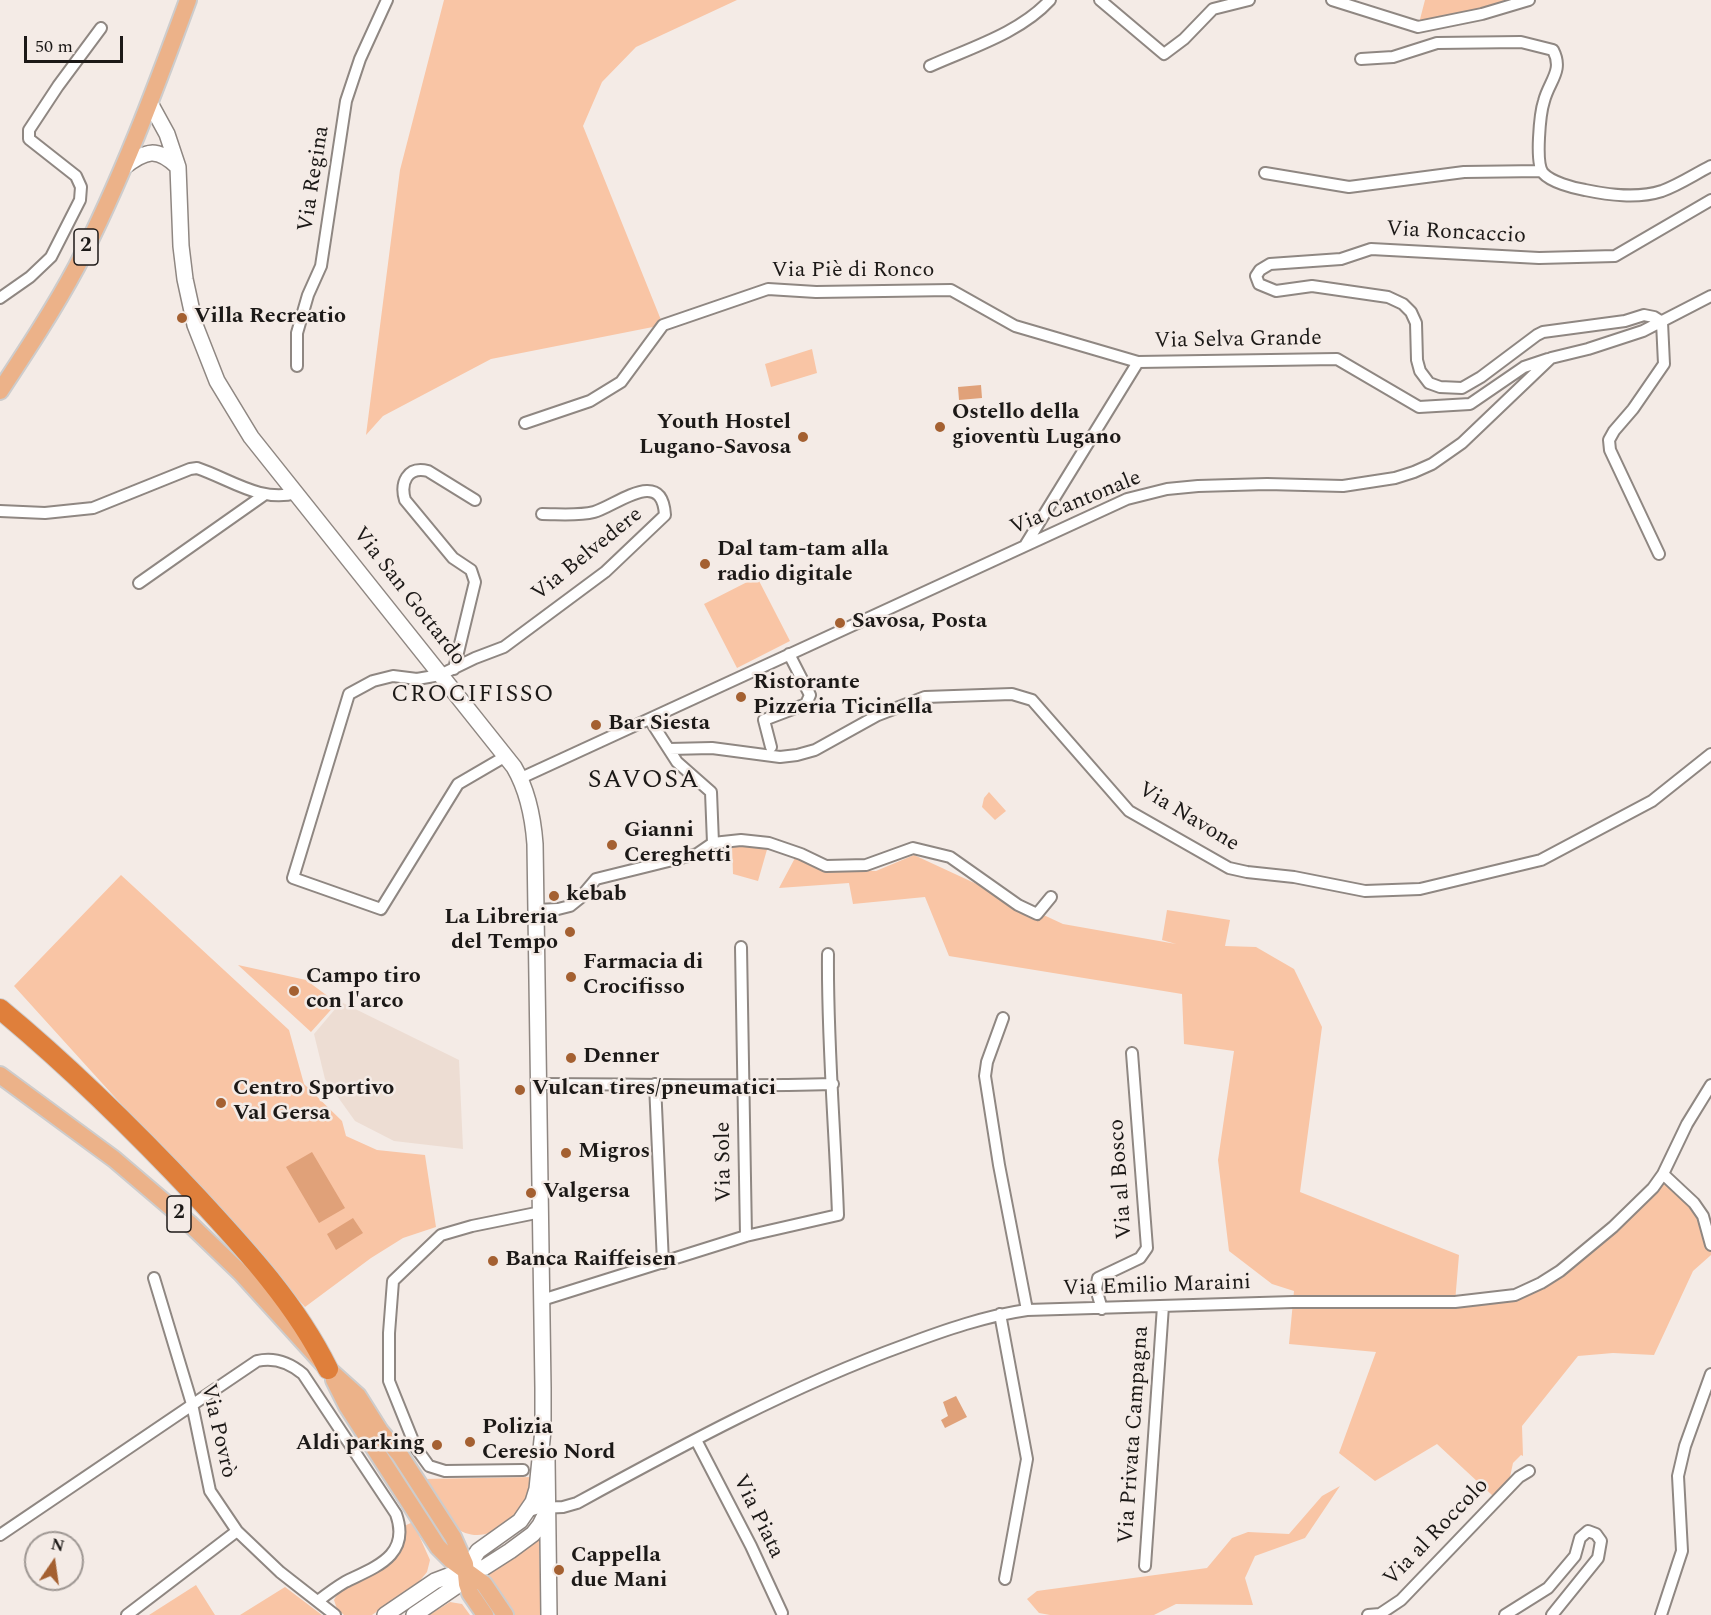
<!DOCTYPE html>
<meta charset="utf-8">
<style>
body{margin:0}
#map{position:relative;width:1711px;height:1615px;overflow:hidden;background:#f4ebe6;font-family:Spectral,serif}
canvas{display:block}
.north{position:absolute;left:24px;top:1531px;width:60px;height:60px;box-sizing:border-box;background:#f4ebe6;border:2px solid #9e9793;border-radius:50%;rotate:13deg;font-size:16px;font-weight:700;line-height:24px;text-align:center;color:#1c1917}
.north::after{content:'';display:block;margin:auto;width:21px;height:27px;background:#a46031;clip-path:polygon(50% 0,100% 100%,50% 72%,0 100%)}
.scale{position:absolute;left:24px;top:36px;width:99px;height:27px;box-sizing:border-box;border:3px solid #1c1917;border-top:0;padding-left:8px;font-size:18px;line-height:21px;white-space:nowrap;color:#1c1917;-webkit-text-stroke:4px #f4ebe6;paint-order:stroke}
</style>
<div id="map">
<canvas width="1711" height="1615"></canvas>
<div class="north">N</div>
<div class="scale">50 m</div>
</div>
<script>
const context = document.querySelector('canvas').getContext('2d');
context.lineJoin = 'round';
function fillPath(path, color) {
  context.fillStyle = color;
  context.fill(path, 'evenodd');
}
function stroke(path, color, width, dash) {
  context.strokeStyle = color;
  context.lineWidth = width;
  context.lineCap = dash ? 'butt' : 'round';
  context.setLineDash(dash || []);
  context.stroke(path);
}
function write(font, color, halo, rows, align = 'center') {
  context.font = font + ' Spectral,serif';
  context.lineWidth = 5;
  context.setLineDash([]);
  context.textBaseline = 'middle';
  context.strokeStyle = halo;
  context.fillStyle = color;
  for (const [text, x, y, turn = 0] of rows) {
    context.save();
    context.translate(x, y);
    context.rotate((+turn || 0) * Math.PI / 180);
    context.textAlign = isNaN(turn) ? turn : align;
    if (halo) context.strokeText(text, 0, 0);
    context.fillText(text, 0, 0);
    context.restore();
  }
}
const built = new Path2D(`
 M 341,1002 L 459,1060 L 463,1149 L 394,1141 L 355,1121 L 325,1079 L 314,1034 Z`);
const green = new Path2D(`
 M 444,0 L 737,0 L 636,47 L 602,82 L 583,126 L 663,325 L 491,359 L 383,416 L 366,435 L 400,170 Z
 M 1425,0 L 1529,0 L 1418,27 Z
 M 812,349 L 817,373 L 771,387 L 765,364 Z
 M 757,577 L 790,641 L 737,668 L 704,604 Z
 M 989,792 L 1006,811 L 995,820 L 982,807 L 984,798 Z
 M 732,846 L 768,846 L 758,881 L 733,874 Z
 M 914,855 L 1063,924 L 1176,944 L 1162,940 L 1167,910 L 1230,920 L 1225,946 L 1256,947 L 1294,969 L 1322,1027 L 1300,1192 L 1459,1255 L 1455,1302 L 1495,1299 L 1560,1271 L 1663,1174 L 1694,1203 L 1711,1245 L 1711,1255 L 1693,1271 L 1654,1355 L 1613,1353 L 1578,1356 L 1522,1426 L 1523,1456 L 1521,1455 L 1513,1463 L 1510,1477 L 1493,1496 L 1437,1444 L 1375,1481 L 1339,1453 L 1376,1352 L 1289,1344 L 1294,1291 L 1272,1284 L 1229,1251 L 1218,1160 L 1234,1051 L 1184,1044 L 1182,994 L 949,956 L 925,897 L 853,904 L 849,883 L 779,888 L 795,858 L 825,869 L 876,871 Z
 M 121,875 L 289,1030 L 304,1084 L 342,1121 L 346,1136 L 377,1150 L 425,1155 L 436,1227 L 403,1238 L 371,1258 L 305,1307 L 14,986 Z
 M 238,965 L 306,980 L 337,1003 L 311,1032 Z
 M 534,1477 C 532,1484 530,1493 527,1500 C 513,1526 479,1548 454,1526 C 442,1516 430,1492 422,1479 Z
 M 1340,1486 L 1305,1538 L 1255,1556 L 1245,1578 L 1253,1605 L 1176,1604 L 1154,1615 L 1050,1615 L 1039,1613 L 1027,1599 L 1037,1591 L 1207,1568 L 1232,1538 L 1248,1532 L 1289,1534 L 1322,1496 Z
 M 413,1522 L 430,1560 L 427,1572 L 418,1583 L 372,1615 L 344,1615 L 337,1609 L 334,1600 C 352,1568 407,1580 404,1526 Z
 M 539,1538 L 541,1615 L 514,1615 L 484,1576 Z
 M 196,1585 L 215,1615 L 149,1615 Z
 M 285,1587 L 322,1615 L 240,1615 Z
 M 450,1602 L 462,1604 L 470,1615 L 429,1615 Z`);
const water = new Path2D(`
 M 981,385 L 982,398 L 959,400 L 958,387 Z
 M 312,1152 L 345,1208 L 319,1223 L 286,1167 Z
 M 353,1218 L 363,1233 L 336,1250 L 327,1234 Z
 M 956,1396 L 967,1417 L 945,1428 L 941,1420 L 948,1416 L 943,1402 Z`);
const street = new Path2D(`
 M 1100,0 L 1164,54 L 1184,39 L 1213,9 L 1249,0
 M 1332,0 L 1418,27 L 1482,14 L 1529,0
 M 1361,59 L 1393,57 L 1437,43 L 1521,42 L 1553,50 C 1564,71 1549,81 1544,101 C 1540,113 1535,163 1543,173 C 1551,182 1573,188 1585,190 C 1609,195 1637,199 1662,191 C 1679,185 1695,174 1711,166
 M 930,66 C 970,48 1020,33 1050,0
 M 1265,173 L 1349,187 L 1464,172 L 1541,171
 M 0,298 L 30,277 L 51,257 L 80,200 L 81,187 L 76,176 L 29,139 L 29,130 L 58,86 L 101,28
 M 297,366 L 297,333 L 308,295 L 321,266 L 346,101 L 360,59 L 387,0
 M 525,423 L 590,401 L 621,382 L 663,325 L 768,289 L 816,292 L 951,290 L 1015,326 L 1138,362
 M 0,511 L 45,513 L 93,508 L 190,469 L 197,468 C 230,479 261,503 296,493
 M 1026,544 L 1138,362 L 1337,359 L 1419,407 L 1470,404 L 1524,367 L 1548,359
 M 1659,554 L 1610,450 L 1609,440 L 1614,431 L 1633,409 L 1664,364 L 1662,322 L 1654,317 L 1644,315 L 1625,321 L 1543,332 L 1537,335 L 1481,377 L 1462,388 L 1440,387 L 1429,383 L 1420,371 L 1417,360 L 1416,323 L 1411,312 L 1403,304 L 1388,297 L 1312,286 L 1276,291 L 1259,284 L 1256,276 L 1260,270 L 1270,264 L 1341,259 L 1371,249 L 1539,258 L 1615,256 L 1711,200
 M 139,583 L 264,495
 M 454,669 L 475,582 L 471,570 L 453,558 L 405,500 C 400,483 407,466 428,471 L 475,500
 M 650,720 L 677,762 L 711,792 L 713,843
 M 771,747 L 764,720 L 806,704 L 810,695 L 789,654
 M 669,749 L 712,748 L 780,757 L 797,755 L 815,750 L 878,715 L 925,697 L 1012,694 L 1032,700 L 1129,811 L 1229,868 L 1247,872 L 1294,877 L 1365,891 L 1420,889 L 1541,860 L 1652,801 L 1711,754
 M 506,756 L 458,784 L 381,909 L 293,878 L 349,694 L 373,681 L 393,676 L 417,679 L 440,675 L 475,658 L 504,647 L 605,572 L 665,515 C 662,466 616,506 594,512 C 578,516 559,514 542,514
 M 521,778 L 1127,499 L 1167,489 L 1198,486 L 1267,484 L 1343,486 L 1395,478 L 1414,472 L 1432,464 L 1462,443 L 1551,358 L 1588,349 L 1643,331 L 1711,296
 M 536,910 L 558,909 L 570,906 L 580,898 L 596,879 L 697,854 L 713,843 L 741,840 L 769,843 L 801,854 L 826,866 L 866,865 L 913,848 L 950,857 L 1018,905 L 1037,914 L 1051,897
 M 741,947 L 746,1236
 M 1003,1018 L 987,1062 L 985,1076 L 999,1165 L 1027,1310
 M 539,1084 C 637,1084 735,1087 833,1084
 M 655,1084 L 663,1263
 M 1663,1174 L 1694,1203 L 1703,1216 L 1711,1245
 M 154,1278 L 192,1404 L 210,1491 L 237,1531 L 280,1572 L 335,1615
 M 542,1300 L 746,1236 L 838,1215 C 835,1128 827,1041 828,954
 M 1102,1309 L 1096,1289 L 1098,1278 L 1140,1258 L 1147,1248 L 1132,1053
 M 1000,1314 L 1027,1459 L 1005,1579
 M 696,1440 L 751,1546 L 782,1613
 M 523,1470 L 445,1471 L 429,1466 L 416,1448 L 389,1381 L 389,1333 L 393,1281 L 441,1235 L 472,1226 L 541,1212
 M 529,1511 L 539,1508 L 563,1507 L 577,1503 C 683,1445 792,1386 905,1345 C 945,1330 985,1316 1027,1310 L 1293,1302 L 1455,1302 L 1515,1295 L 1541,1283 L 1560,1271 L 1613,1227 L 1653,1188 L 1663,1174 L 1687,1124 L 1711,1085
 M 0,1535 L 257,1361 C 274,1357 290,1363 303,1374 L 396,1514 C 411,1556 375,1567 345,1582 C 335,1588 327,1594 318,1601
 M 1145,1566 L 1163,1306
 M 127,1615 L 237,1531
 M 1368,1615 L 1380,1614 L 1401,1600 L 1519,1477 L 1529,1471
 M 1505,1615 L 1548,1588 L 1575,1556 L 1580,1538 L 1588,1531 L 1596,1534 L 1601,1541 L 1598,1558 L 1552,1615
 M 1661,1615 L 1682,1551 L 1678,1476 L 1685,1446 L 1711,1374`);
const secondary = new Path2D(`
 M 150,103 L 167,134 L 178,167 L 181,246 L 185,279 L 195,325 L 217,381 L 251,437 L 514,767 C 528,791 533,817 535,844 L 543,1388 L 543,1430 L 537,1489 L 533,1502 L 520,1521 L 478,1551 L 455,1587 L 414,1615
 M 124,167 C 146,150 157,147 178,167
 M 547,1459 L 549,1615
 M 385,1615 L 435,1581 L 456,1573 L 485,1567 L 510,1551 L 533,1534 L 540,1525 L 548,1509`);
const primary = new Path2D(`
 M 0,391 C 27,350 54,309 77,266 C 121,181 155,90 188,0
 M 0,1075 L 114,1159 L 189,1223 L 241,1273 L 328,1369 L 358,1396 L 380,1431 L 400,1455 L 453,1537 L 465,1564 L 467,1584 L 470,1593 L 485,1615
 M 334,1380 L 347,1406 L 438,1547 L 451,1560 L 484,1584 L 505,1615`);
const highway = new Path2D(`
 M 0,1009 C 70,1067 136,1132 198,1198 C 247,1251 296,1304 328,1369`);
const markers = [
 [182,318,6,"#a46031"],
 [940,427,6,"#a46031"],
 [803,437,6,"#a46031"],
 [705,564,6,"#a46031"],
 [840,623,6,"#a46031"],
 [741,697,6,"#a46031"],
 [596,725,6,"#a46031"],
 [612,845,6,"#a46031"],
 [554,896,6,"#a46031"],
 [570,932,6,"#a46031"],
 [571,977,6,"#a46031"],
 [294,991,6,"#a46031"],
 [571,1058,6,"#a46031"],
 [520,1090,6,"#a46031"],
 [221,1103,6,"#a46031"],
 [566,1153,6,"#a46031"],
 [531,1193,6,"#a46031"],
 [493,1261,6,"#a46031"],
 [470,1442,6,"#a46031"],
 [437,1445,6,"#a46031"],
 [559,1570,6,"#a46031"]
];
const shields = [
 [86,247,24],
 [179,1214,24]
];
const shieldNames = [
 ["2",86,247],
 ["2",179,1214]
];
const streetNames = [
 ["Via Regina",315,179,-81],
 ["Via Roncaccio",1456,234,3],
 ["Via Piè di Ronco",853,272],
 ["Via Selva Grande",1238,341,-1],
 ["Via Cantonale",1076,504,-22],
 ["Via Belvedere",588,555,-39],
 ["Via San Gottardo",408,597,52],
 ["Via Navone",1188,818,31],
 ["Via Sole",725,1162,-91],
 ["Via al Bosco",1122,1179,-94],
 ["Via Emilio Maraini",1157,1287,-2],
 ["Via Povrò",217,1431,77],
 ["Via Privata Campagna",1135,1435,-86],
 ["Via Piata",757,1517,64],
 ["Via al Roccolo",1437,1533,-46]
];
const poiNames = [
 ["Villa Recreatio",194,318],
 ["Ostello della",952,414],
 ["gioventù Lugano",952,439],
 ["Youth Hostel",791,424,"right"],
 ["Lugano-Savosa",791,449,"right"],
 ["Dal tam-tam alla",717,551],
 ["radio digitale",717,576],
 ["Savosa, Posta",852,623],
 ["Ristorante",753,684],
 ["Pizzeria Ticinella",753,709],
 ["Bar Siesta",608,725],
 ["Gianni",624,832],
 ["Cereghetti",624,857],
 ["kebab",566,896],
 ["La Libreria",558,919,"right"],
 ["del Tempo",558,944,"right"],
 ["Farmacia di",583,964],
 ["Crocifisso",583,989],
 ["Campo tiro",306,978],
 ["con l'arco",306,1003],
 ["Denner",583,1058],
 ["Centro Sportivo",233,1090],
 ["Val Gersa",233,1115],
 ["Vulcan tires/pneumatici",532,1090],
 ["Migros",578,1153],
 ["Valgersa",543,1193],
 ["Banca Raiffeisen",505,1261],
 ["Polizia",482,1429],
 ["Ceresio Nord",482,1454],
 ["Aldi parking",425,1445,"right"],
 ["Cappella",571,1557],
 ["due Mani",571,1582]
];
const neighbourhoodNames = [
 ["CROCIFISSO",473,696]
];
const quarterNames = [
 ["SAVOSA",644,782]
];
fillPath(built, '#edddd3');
fillPath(green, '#f9c5a5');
fillPath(water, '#e0a179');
stroke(street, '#8f8782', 14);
stroke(secondary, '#8f8782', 18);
stroke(primary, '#cdcccc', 20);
stroke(highway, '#cdcccc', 22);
stroke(street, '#fff', 10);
stroke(secondary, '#fff', 15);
stroke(primary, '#ecb289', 16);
stroke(highway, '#df7f3b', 20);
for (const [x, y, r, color] of markers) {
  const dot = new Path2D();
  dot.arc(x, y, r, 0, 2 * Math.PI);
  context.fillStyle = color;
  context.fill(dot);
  stroke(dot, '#f4ebe6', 2);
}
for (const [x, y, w] of shields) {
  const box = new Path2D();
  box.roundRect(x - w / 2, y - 18, w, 36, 4.5);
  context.fillStyle = '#f4ebe6';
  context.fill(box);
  stroke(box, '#1c1917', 1.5);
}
write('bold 21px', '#1c1917', null, shieldNames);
write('22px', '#1c1917', '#f4ebe6', streetNames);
write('bold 22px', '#1c1917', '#f4ebe6', poiNames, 'left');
context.letterSpacing = '1.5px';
write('24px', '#1c1917', '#f4ebe6', neighbourhoodNames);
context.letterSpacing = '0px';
context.letterSpacing = '1.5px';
write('26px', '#1c1917', '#f4ebe6', quarterNames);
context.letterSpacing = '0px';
</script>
